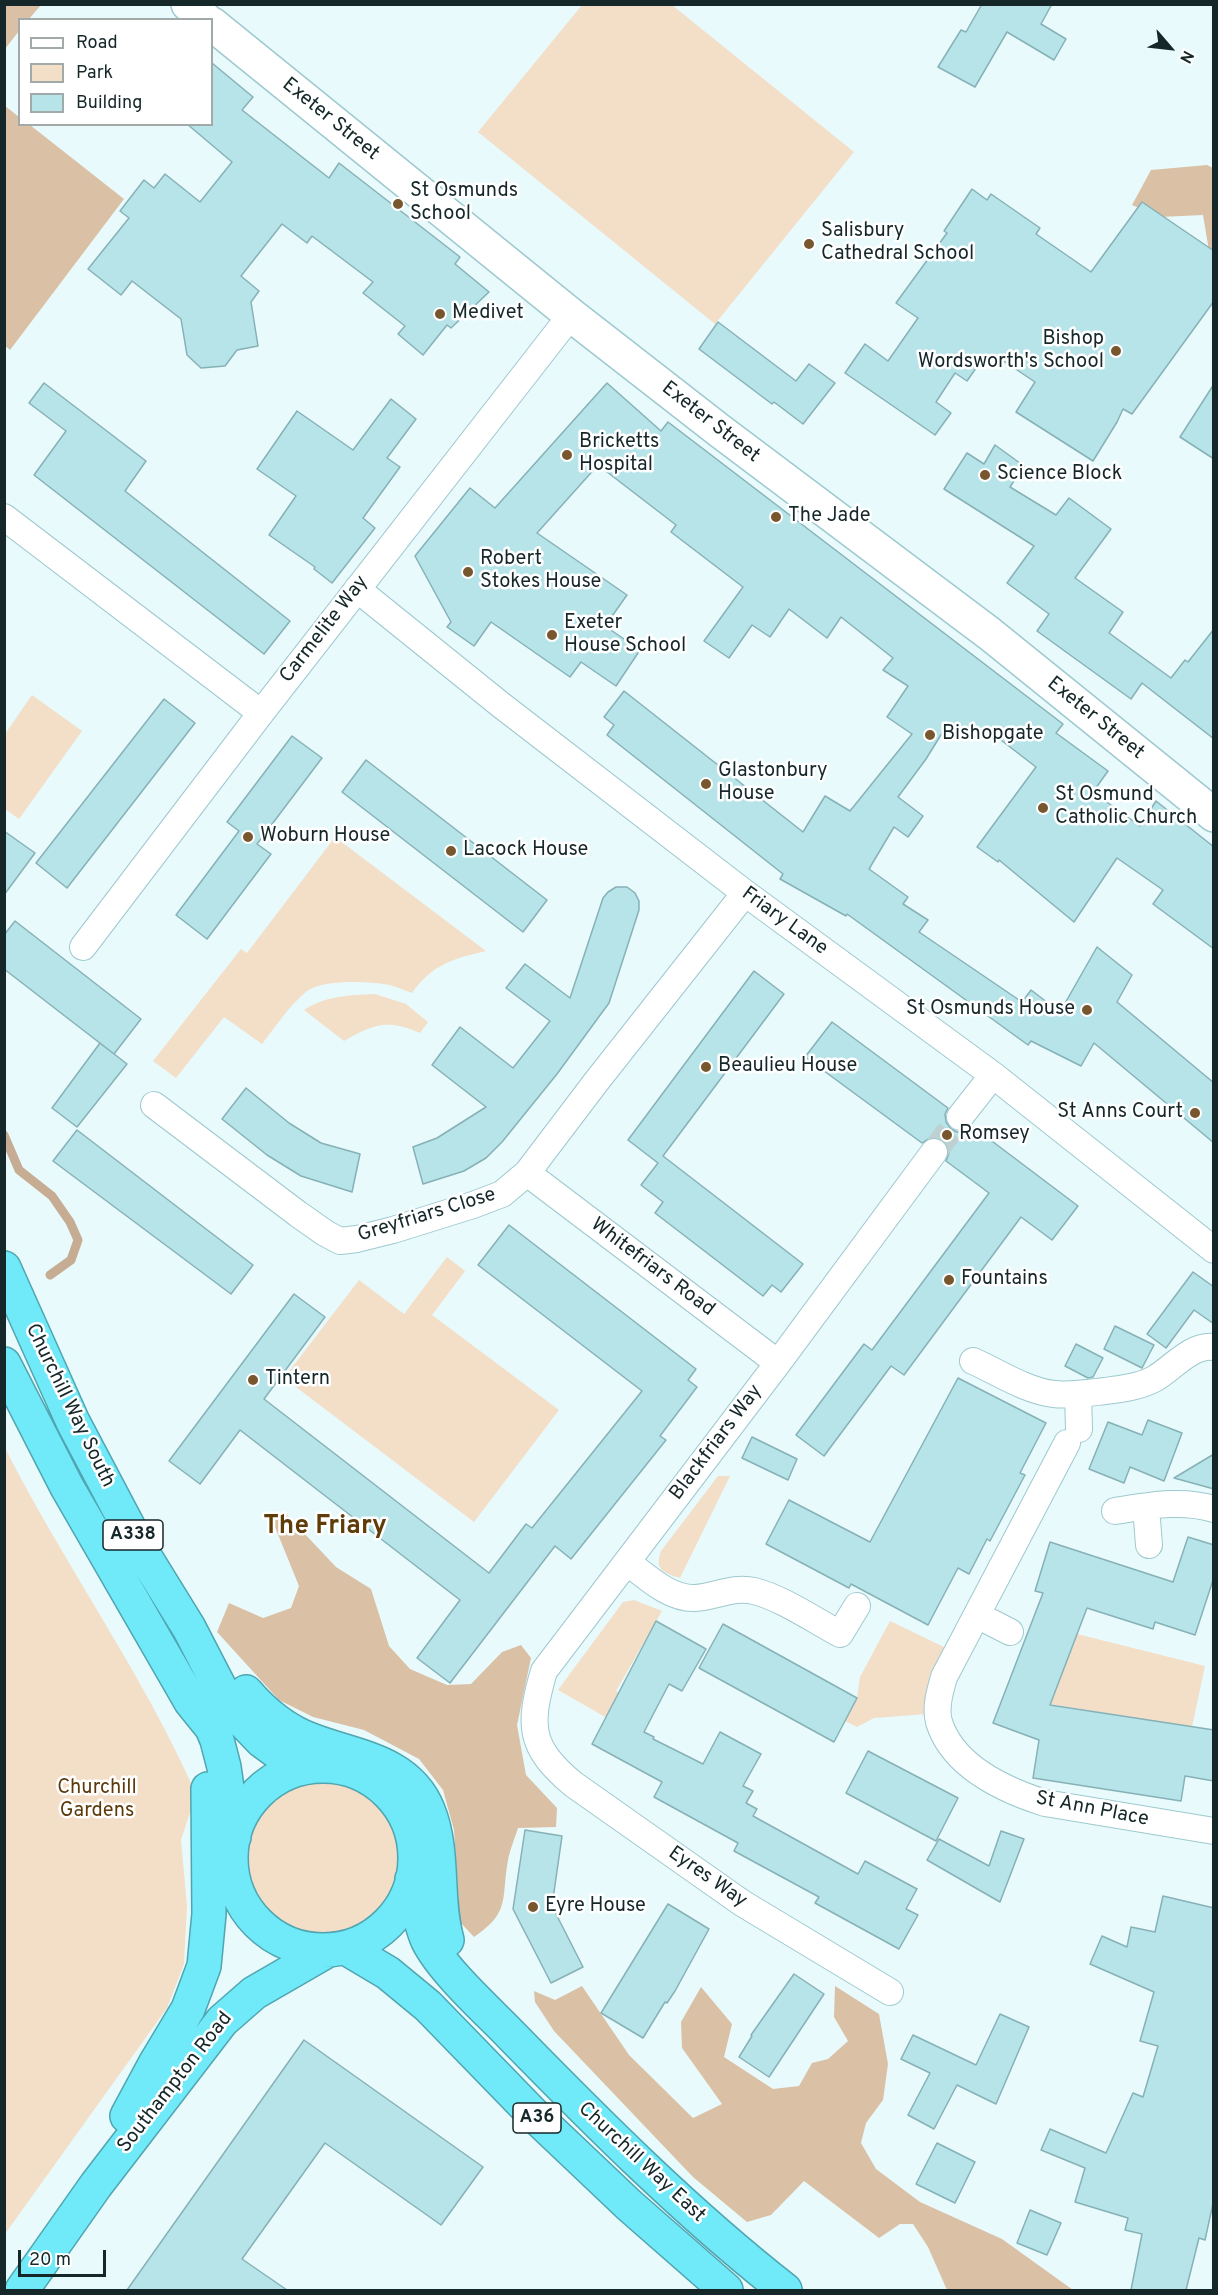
<!DOCTYPE html>
<style>
body{margin:0}
#map{position:relative;width:1218px;height:2295px;overflow:hidden;background:#e8fafc;font-family:Overpass,sans-serif}
canvas{display:block}
.frame{position:absolute;inset:0;border:6px solid #152729;pointer-events:none}
.legend{position:absolute;left:18px;top:18px;width:195px;height:108px;box-sizing:border-box;background:#fff;border:2px solid #a1a9a9;margin:0;padding:8px 10px;list-style:none;font-size:18px;color:#152729}
.legend li{display:flex;align-items:center;gap:12px;height:30px}
.legend b{width:30px;border:2px solid #a1a9a9}
.north{position:absolute;left:1140px;top:18px;width:60px;height:60px;-webkit-text-stroke:4px #fff;paint-order:stroke;rotate:118deg;font-size:16px;font-weight:700;line-height:24px;text-align:center;color:#152729}
.north::after{content:'';display:block;margin:auto;width:21px;height:27px;background:#152729;clip-path:polygon(50% 0,100% 100%,50% 72%,0 100%)}
.scale{position:absolute;left:18px;top:2250px;width:88px;height:27px;box-sizing:border-box;border:3px solid #152729;border-top:0;padding-left:8px;font-size:18px;line-height:21px;white-space:nowrap;color:#152729;-webkit-text-stroke:4px #fff;paint-order:stroke}
</style>
<div id="map">
<canvas width="1218" height="2295"></canvas>
<div class="frame"></div>
<ul class="legend">
<li><b style="height:8px;background:#fff"></b>Road</li>
<li><b style="height:16px;background:#f3dec8"></b>Park</li>
<li><b style="height:16px;background:#b7e4e9"></b>Building</li>
</ul>
<div class="north">N</div>
<div class="scale">20 m</div>
</div>
<script>
const context = document.querySelector('canvas').getContext('2d');
context.lineJoin = 'round';
function fillPath(path, color) {
  context.fillStyle = color;
  context.fill(path, 'evenodd');
}
function stroke(path, color, width, dash) {
  context.strokeStyle = color;
  context.lineWidth = width;
  context.lineCap = dash ? 'butt' : 'round';
  context.setLineDash(dash || []);
  context.stroke(path);
}
function write(font, color, halo, rows, align = 'center') {
  context.font = font + ' Overpass,sans-serif';
  context.lineWidth = 5;
  context.setLineDash([]);
  context.textBaseline = 'middle';
  context.strokeStyle = halo;
  context.fillStyle = color;
  for (const [text, x, y, turn = 0] of rows) {
    context.save();
    context.translate(x, y);
    context.rotate((+turn || 0) * Math.PI / 180);
    context.textAlign = isNaN(turn) ? turn : align;
    if (halo) context.strokeText(text, 0, 0);
    context.fillText(text, 0, 0);
    context.restore();
  }
}
const green = new Path2D(`
 M 582,5 L 672,5 L 854,152 L 715,324 L 478,132 Z
 M 32,695 L 82,731 L 19,819 L 5,809 L 5,734 Z
 M 335,837 L 486,951 C 452,959 433,964 412,993 C 404,990 397,987 390,985 C 371,981 323,979 307,991 C 289,1006 276,1026 262,1044 L 224,1017 L 176,1078 L 153,1061 L 241,949 L 247,953 Z
 M 375,994 L 406,1004 L 428,1022 L 420,1033 C 387,1019 374,1024 344,1041 L 304,1010 C 325,996 350,995 375,994 Z
 M 447,1257 L 465,1271 L 432,1315 L 559,1410 L 474,1522 L 284,1378 L 359,1280 L 404,1314 Z
 M 4,1446 C 64,1565 143,1673 196,1794 L 181,1840 L 187,1906 L 184,1964 L 167,2008 L 5,2234 Z
 M 718,1476 L 730,1476 L 680,1578 C 664,1573 654,1570 661,1551 Z
 M 634,1600 L 662,1611 L 616,1691 L 620,1693 L 607,1718 L 558,1690 L 623,1602 Z
 M 890,1621 L 946,1648 L 927,1714 L 874,1718 L 857,1727 L 845,1721 L 857,1698 L 860,1677 Z
 M 1077,1634 L 1205,1666 L 1192,1727 L 1050,1704 Z
 M245 1858a79 79 0 1 1 158 0a79 79 0 1 1-158 0Z`);
const forest = new Path2D(`
 M 5,4 L 41,5 L 29,19 L 20,20 L 19,31 L 5,49 Z
 M 4,105 L 19,117 L 20,124 L 30,125 L 124,199 L 10,350 L 4,345 Z
 M 1207,165 L 1213,168 L 1213,259 L 1209,251 L 1203,215 L 1160,217 L 1132,205 L 1151,170 Z
 M 275,1513 L 286,1514 L 336,1567 L 371,1589 L 389,1646 L 410,1669 L 447,1685 L 471,1684 L 502,1652 L 521,1645 L 531,1658 L 517,1725 L 526,1775 L 557,1808 L 556,1827 L 518,1828 C 515,1838 510,1849 508,1860 C 501,1899 511,1912 474,1937 L 460,1922 L 454,1830 L 443,1790 L 419,1759 L 364,1730 L 313,1717 L 279,1700 L 217,1632 L 229,1603 L 263,1618 L 291,1608 L 299,1586 L 273,1522 Z
 M 582,1986 L 629,2055 L 693,2118 L 722,2104 L 682,2048 L 681,2022 L 701,1987 L 732,2024 L 724,2057 L 773,2089 L 799,2086 L 812,2063 L 828,2059 L 848,2041 L 834,2017 L 835,1986 L 879,2014 L 888,2064 L 883,2100 L 866,2123 L 861,2143 L 876,2169 L 920,2202 L 1002,2239 L 1073,2290 L 947,2290 L 928,2247 L 913,2224 L 900,2224 L 879,2238 L 804,2181 L 771,2215 L 747,2222 L 693,2177 L 554,2031 L 535,2002 L 534,1991 L 555,2000 Z`);
const stream = new Path2D(`
 M 4,1135 L 19,1170 L 52,1196 L 70,1222 L 78,1240 L 71,1260 L 50,1275`);
const building = new Path2D(`
 M 982,4 L 1052,4 L 1041,24 L 1066,39 L 1054,60 L 1007,32 L 975,87 L 938,67 L 961,30 L 966,32 Z
 M 212,63 L 253,97 L 242,110 L 329,178 L 339,163 L 460,257 L 455,264 L 489,292 L 451,328 L 447,325 L 423,355 L 398,334 L 405,326 L 363,293 L 373,282 L 312,236 L 307,243 L 282,224 L 241,276 L 259,291 L 251,302 L 258,346 L 237,350 L 225,366 L 201,368 L 187,355 L 181,319 L 132,281 L 121,295 L 88,269 L 129,218 L 120,211 L 144,180 L 154,188 L 165,174 L 200,202 L 232,162 L 187,124 L 212,124 Z
 M 972,189 L 987,200 L 991,194 L 1040,228 L 1036,234 L 1091,272 L 1142,202 L 1214,251 L 1214,301 L 1132,414 L 1123,409 L 1117,422 L 1093,461 L 1016,412 L 1035,382 L 993,354 L 985,364 L 981,361 L 967,381 L 955,373 L 936,402 L 951,413 L 935,435 L 845,373 L 865,344 L 888,361 L 918,318 L 896,303 L 947,233 L 944,231 Z
 M 718,322 L 796,381 L 809,364 L 835,383 L 803,424 L 774,402 L 772,404 L 699,349 Z
 M 44,383 L 146,461 L 125,491 L 290,621 L 264,654 L 34,475 L 66,431 L 29,403 Z
 M 607,383 L 661,431 L 668,422 L 1063,724 L 1056,733 L 1108,771 L 1093,792 L 1140,826 L 1156,801 L 1214,847 L 1214,949 L 1153,904 L 1163,890 L 1117,858 L 1074,922 L 999,860 L 998,862 L 977,847 L 1036,767 L 984,727 L 976,738 L 949,722 L 926,759 L 898,797 L 923,816 L 908,837 L 894,827 L 869,869 L 908,897 L 903,904 L 928,920 L 919,932 L 1022,1002 L 1031,990 L 1060,1012 L 1097,947 L 1132,975 L 1117,1002 L 1214,1083 L 1214,1143 L 1094,1043 L 1081,1066 L 1031,1041 L 1028,1045 L 847,914 L 846,916 L 780,879 L 783,874 L 607,735 L 614,725 L 604,717 L 624,691 L 803,832 L 825,796 L 850,811 L 912,734 L 887,717 L 908,686 L 883,670 L 893,658 L 841,617 L 827,638 L 789,609 L 770,637 L 752,625 L 729,658 L 704,641 L 743,587 L 671,532 L 676,525 L 598,465 L 537,533 L 627,595 L 605,626 L 640,650 L 616,686 L 581,662 L 570,677 L 491,622 L 474,646 L 447,627 L 451,622 L 415,556 L 470,488 L 495,508 Z
 M 1214,384 L 1214,459 L 1180,437 Z
 M 391,399 L 416,419 L 387,458 L 400,467 L 363,518 L 375,528 L 332,583 L 314,569 L 315,567 L 269,535 L 296,496 L 257,469 L 297,411 L 353,450 Z
 M 995,445 L 1024,466 L 1010,487 L 1056,515 L 1069,498 L 1111,529 L 1075,578 L 1123,612 L 1109,633 L 1171,678 L 1185,660 L 1188,662 L 1214,629 L 1214,739 L 1142,683 L 1131,699 L 1037,631 L 1049,614 L 1007,583 L 1034,546 L 944,489 L 967,453 L 984,464 Z
 M 164,699 L 195,723 L 67,888 L 36,863 Z
 M 292,736 L 322,758 L 257,844 L 271,854 L 207,939 L 176,915 L 239,831 L 227,822 Z
 M 366,760 L 547,900 L 523,932 L 342,792 Z
 M 4,831 L 35,853 L 4,895 Z
 M 616,887 L 627,887 L 635,893 L 639,901 L 639,910 L 609,1003 L 557,1074 L 502,1142 L 486,1158 L 464,1171 L 423,1184 L 413,1147 L 437,1138 L 486,1107 L 432,1065 L 460,1027 L 513,1068 L 550,1021 L 506,988 L 525,964 L 570,998 L 603,898 L 608,892 Z
 M 15,921 L 141,1019 L 114,1054 L 4,969 L 4,935 Z
 M 754,971 L 784,994 L 663,1156 L 803,1264 L 781,1292 L 772,1285 L 763,1296 L 655,1213 L 663,1202 L 641,1185 L 658,1163 L 628,1140 Z
 M 832,1022 L 948,1108 L 945,1114 L 946,1122 L 951,1129 L 957,1132 L 965,1131 L 972,1126 L 1078,1206 L 1052,1240 L 1021,1217 L 904,1375 L 891,1366 L 824,1456 L 796,1435 L 864,1344 L 872,1350 L 989,1193 L 946,1161 L 949,1153 L 947,1146 L 943,1140 L 935,1137 L 928,1139 L 922,1143 L 805,1057 Z
 M 100,1043 L 127,1064 L 77,1127 L 52,1108 Z
 M 246,1088 L 289,1123 L 321,1143 L 360,1154 L 352,1192 L 301,1176 L 267,1155 L 222,1119 Z
 M 77,1130 L 253,1265 L 231,1294 L 53,1161 Z
 M 509,1225 L 696,1369 L 688,1380 L 697,1387 L 660,1436 L 666,1440 L 571,1559 L 555,1546 L 450,1683 L 417,1658 L 460,1600 L 240,1430 L 200,1484 L 169,1461 L 294,1294 L 325,1317 L 264,1399 L 489,1573 L 526,1524 L 532,1528 L 642,1391 L 478,1265 Z
 M 1193,1272 L 1214,1287 L 1214,1324 L 1194,1310 L 1166,1348 L 1147,1334 Z
 M 1115,1326 L 1154,1345 L 1142,1368 L 1104,1349 Z
 M 1076,1344 L 1103,1358 L 1093,1377 L 1088,1378 L 1065,1366 Z
 M 958,1378 L 1046,1423 L 1020,1473 L 1025,1475 L 990,1541 L 987,1539 L 969,1574 L 958,1568 L 928,1625 L 851,1584 L 849,1588 L 766,1544 L 789,1500 L 870,1542 Z
 M 1148,1420 L 1182,1433 L 1164,1481 L 1130,1467 L 1124,1483 L 1089,1469 L 1108,1422 L 1142,1435 Z
 M 752,1437 L 797,1459 L 788,1480 L 742,1458 Z
 M 1214,1454 L 1214,1489 L 1174,1478 Z
 M 1188,1537 L 1214,1545 L 1214,1577 L 1195,1635 L 1155,1622 L 1153,1629 L 1087,1608 L 1050,1705 L 1214,1730 L 1214,1781 L 1185,1776 L 1181,1801 L 1033,1778 L 1039,1740 L 993,1723 L 1043,1593 L 1035,1591 L 1050,1542 L 1173,1582 Z
 M 656,1621 L 706,1649 L 682,1691 L 669,1684 L 644,1732 L 654,1737 L 653,1739 L 703,1764 L 720,1732 L 761,1754 L 743,1786 L 753,1791 L 746,1803 L 757,1809 L 753,1816 L 858,1874 L 865,1861 L 917,1889 L 906,1909 L 918,1915 L 899,1949 L 815,1903 L 819,1897 L 734,1851 L 738,1843 L 654,1797 L 662,1782 L 592,1744 Z
 M 723,1624 L 857,1698 L 834,1742 L 699,1668 Z
 M 868,1751 L 958,1798 L 936,1841 L 846,1793 Z
 M 525,1830 L 562,1836 L 552,1906 L 583,1967 L 551,1983 L 513,1909 Z
 M 1001,1831 L 1024,1839 L 1000,1902 L 927,1860 L 939,1839 L 989,1866 Z
 M 1163,1896 L 1214,1908 L 1214,2199 L 1205,2240 L 1199,2238 L 1186,2290 L 1131,2290 L 1142,2234 L 1125,2230 L 1128,2218 L 1075,2202 L 1085,2168 L 1041,2150 L 1050,2129 L 1106,2153 L 1133,2093 L 1143,2097 L 1158,2046 L 1140,2041 L 1154,1992 L 1090,1964 L 1102,1936 L 1127,1947 L 1131,1927 L 1155,1932 Z
 M 668,1904 L 709,1929 L 675,1991 L 667,2003 L 665,2002 L 643,2038 L 601,2013 Z
 M 794,1974 L 824,1994 L 769,2077 L 739,2057 L 752,2036 L 751,2035 Z
 M 1000,2014 L 1029,2027 L 996,2104 L 957,2085 L 934,2129 L 908,2115 L 930,2073 L 901,2059 L 913,2035 L 976,2065 Z
 M 304,2040 L 483,2167 L 441,2225 L 325,2143 L 242,2259 L 287,2290 L 127,2290 Z
 M 937,2143 L 975,2162 L 955,2203 L 916,2184 Z
 M 1030,2210 L 1061,2223 L 1047,2255 L 1017,2243 Z`);
const streetTunnel = new Path2D(`
 M 934,1152 L 960,1117`);
const street = new Path2D(`
 M 4,517 L 261,713
 M 357,589 L 501,705 L 745,893 L 993,1075 L 1214,1250
 M 83,947 L 261,713 L 571,315
 M 154,1105 L 298,1214 L 325,1233 L 340,1241 L 357,1239 L 393,1230 L 473,1205 L 502,1194 L 527,1173 L 596,1082 L 745,893
 M 960,1117 L 993,1075
 M 527,1173 L 778,1363
 M 973,1361 C 998,1372 1026,1391 1054,1394 C 1070,1396 1088,1393 1105,1391 C 1121,1389 1139,1387 1154,1379 C 1172,1369 1191,1344 1214,1347
 M 1078,1394 L 1079,1429
 M 1067,1443 L 944,1677 C 940,1691 935,1708 939,1722 C 953,1767 1004,1790 1045,1803 L 1214,1831
 M 1146,1507 L 1149,1545
 M 1115,1511 C 1148,1506 1181,1499 1214,1509
 M 627,1562 C 646,1576 669,1599 695,1598 C 715,1597 733,1586 754,1591 C 782,1598 814,1620 840,1634 L 857,1606
 M 977,1615 L 1010,1632
 M 890,1992 L 742,1903 L 573,1784 C 529,1747 528,1726 544,1671 L 778,1363 L 934,1152`);
const secondary = new Path2D(`
 M 188,4 L 206,20
 M 212,24 L 571,315 L 720,431 L 990,634 L 1214,815`);
const highway = new Path2D(`
 M 4,1268 L 73,1422 L 139,1547 L 189,1628 L 220,1688 L 235,1713 L 262,1741 L 277,1752 L 307,1766
 M 4,1364 L 67,1487 L 191,1702 L 212,1728 L 217,1740 L 224,1767 L 234,1837
 M 246,1692 C 264,1713 284,1730 311,1740 C 354,1757 408,1760 428,1810 C 445,1851 435,1898 447,1940
 M231 1858a92 92 0 1 1 184 0a92 92 0 1 1-184 0Z
 M 412,1879 C 417,1899 419,1922 428,1941 C 443,1971 488,2011 512,2036 C 599,2125 688,2214 785,2290
 M 346,1948 L 388,1973 L 428,2006 L 532,2113 L 629,2205 L 726,2290
 M 127,2116 L 155,2064 L 188,2009 L 204,1966 L 209,1914 L 208,1789
 M 22,2290 L 96,2185 L 222,2021 L 254,1993 L 325,1952`);
const markers = [
 [398,204,6,"#78562e"],
 [809,244,6,"#78562e"],
 [440,314,6,"#78562e"],
 [1116,351,6,"#78562e"],
 [567,455,6,"#78562e"],
 [985,475,6,"#78562e"],
 [776,517,6,"#78562e"],
 [468,572,6,"#78562e"],
 [552,635,6,"#78562e"],
 [930,735,6,"#78562e"],
 [706,784,6,"#78562e"],
 [1043,808,6,"#78562e"],
 [248,837,6,"#78562e"],
 [451,851,6,"#78562e"],
 [1087,1010,6,"#78562e"],
 [706,1067,6,"#78562e"],
 [1195,1113,6,"#78562e"],
 [947,1135,6,"#78562e"],
 [949,1280,6,"#78562e"],
 [253,1380,6,"#78562e"],
 [533,1907,6,"#78562e"]
];
const shields = [
 [133,1535,60],
 [537,2118,48]
];
const shieldNames = [
 ["A338",133,1535],
 ["A36",537,2118]
];
const streetNames = [
 ["Exeter Street",330,120,39],
 ["Exeter Street",710,423,38],
 ["Carmelite Way",325,630,-52],
 ["Exeter Street",1095,719,39],
 ["Friary Lane",784,922,36],
 ["Greyfriars Close",427,1216,-17],
 ["Whitefriars Road",652,1268,37],
 ["Churchill Way South",69,1406,64],
 ["Blackfriars Way",717,1443,-53],
 ["St Ann Place",1092,1810,11],
 ["Eyres Way",707,1878,35],
 ["Southampton Road",176,2083,-52],
 ["Churchill Way East",641,2163,43]
];
const poiNames = [
 ["St Osmunds",410,192],
 ["School",410,215],
 ["Salisbury",821,232],
 ["Cathedral School",821,255],
 ["Medivet",452,314],
 ["Bishop",1104,340,"right"],
 ["Wordsworth's School",1104,363,"right"],
 ["Bricketts",579,443],
 ["Hospital",579,466],
 ["Science Block",997,475],
 ["The Jade",788,517],
 ["Robert",480,560],
 ["Stokes House",480,583],
 ["Exeter",564,624],
 ["House School",564,647],
 ["Bishopgate",942,735],
 ["Glastonbury",718,772],
 ["House",718,795],
 ["St Osmund",1055,796],
 ["Catholic Church",1055,819],
 ["Woburn House",260,837],
 ["Lacock House",463,851],
 ["St Osmunds House",1075,1010,"right"],
 ["Beaulieu House",718,1067],
 ["St Anns Court",1183,1113,"right"],
 ["Romsey",959,1135],
 ["Fountains",961,1280],
 ["Tintern",265,1380],
 ["Eyre House",545,1907]
];
const parkNames = [
 ["Churchill",97,1789],
 ["Gardens",97,1812]
];
const districtNames = [
 ["The Friary",325,1528]
];
fillPath(green, '#f3dec8');
fillPath(forest, '#dac0a5');
stroke(stream, '#c6ac92', 9);
fillPath(building, '#b7e4e9');
stroke(building, '#86b1b6', 1.5);
stroke(streetTunnel, '#bed0d2', 26, [26, 13]);
stroke(street, '#9ec9cf', 28);
stroke(secondary, '#9ec9cf', 36);
stroke(highway, '#50a5b0', 36);
stroke(street, '#fff', 26);
stroke(secondary, '#fff', 33);
stroke(highway, '#70e9f8', 33);
for (const [x, y, r, color] of markers) {
  const dot = new Path2D();
  dot.arc(x, y, r, 0, 2 * Math.PI);
  context.fillStyle = color;
  context.fill(dot);
  stroke(dot, '#fff', 2);
}
for (const [x, y, w] of shields) {
  const box = new Path2D();
  box.roundRect(x - w / 2, y - 15, w, 30, 4.5);
  context.fillStyle = '#fff';
  context.fill(box);
  stroke(box, '#152729', 1.5);
}
write('bold 18px', '#152729', null, shieldNames);
write('20px', '#152729', '#fff', streetNames);
write('20px', '#152729', '#fff', poiNames, 'left');
write('20px', '#5d3a0a', '#fff', parkNames);
write('bold 26px', '#603c09', '#fff', districtNames);
</script>
